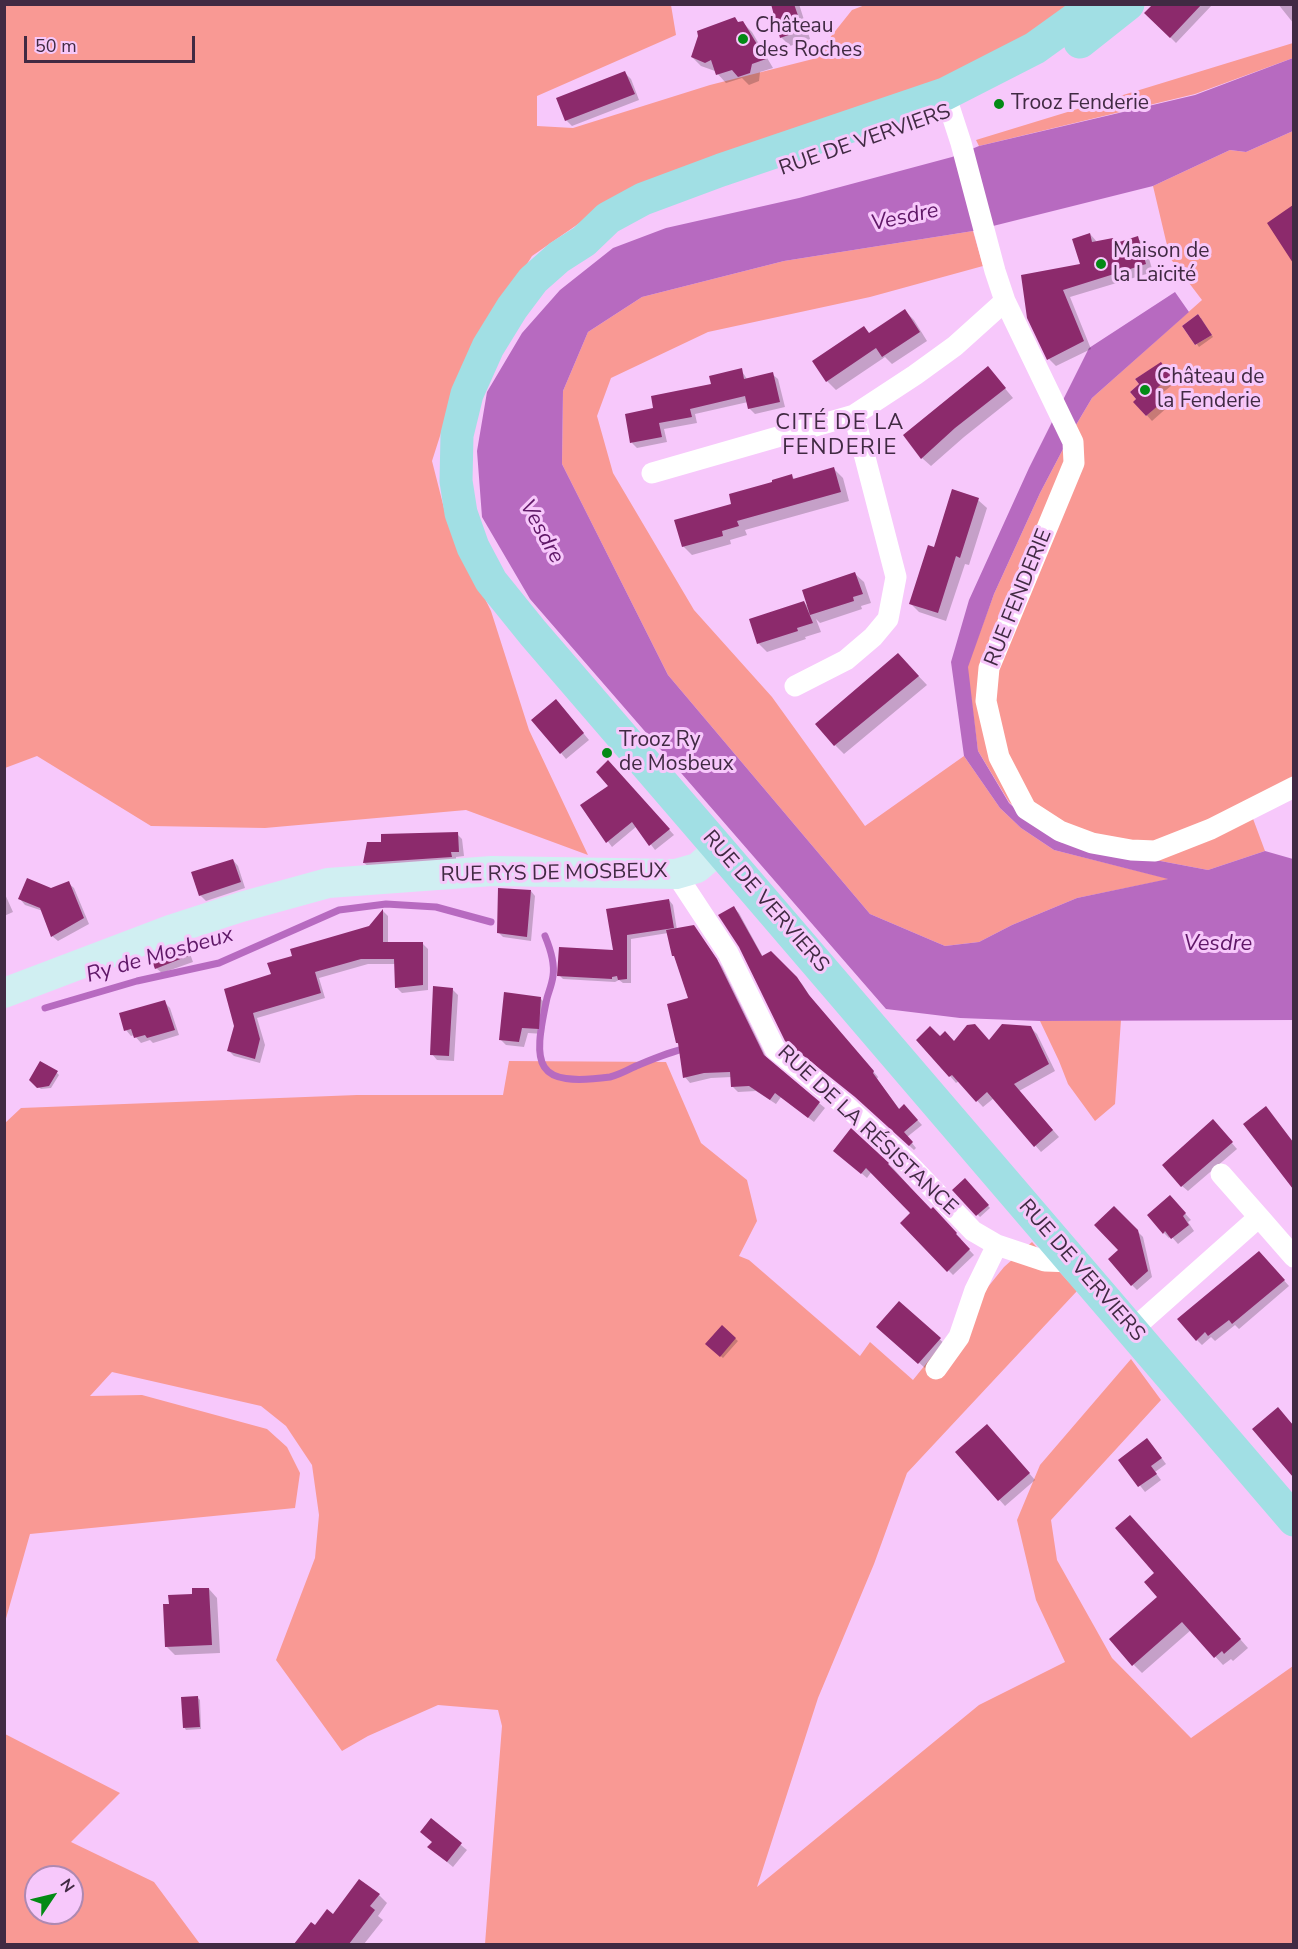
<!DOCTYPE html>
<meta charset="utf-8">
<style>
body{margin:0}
#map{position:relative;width:1298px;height:1949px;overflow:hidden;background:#f7c8fb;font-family:"Nunito Sans",sans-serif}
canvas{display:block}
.frame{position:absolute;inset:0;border:6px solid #412a43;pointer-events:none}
.north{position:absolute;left:24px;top:1865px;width:60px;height:60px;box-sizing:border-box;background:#f7c8fb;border:2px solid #ae89b1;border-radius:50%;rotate:55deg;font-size:16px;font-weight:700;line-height:24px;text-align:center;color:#412a43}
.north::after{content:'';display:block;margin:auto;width:21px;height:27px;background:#038a15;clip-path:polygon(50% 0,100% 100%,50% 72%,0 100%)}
.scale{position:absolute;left:24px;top:36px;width:171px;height:27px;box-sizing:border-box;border:3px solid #412a43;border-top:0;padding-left:8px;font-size:18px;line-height:21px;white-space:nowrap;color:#412a43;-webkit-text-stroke:4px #f7c8fb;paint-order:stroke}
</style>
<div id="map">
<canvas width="1298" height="1949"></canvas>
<div class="frame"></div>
<div class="north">N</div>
<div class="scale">50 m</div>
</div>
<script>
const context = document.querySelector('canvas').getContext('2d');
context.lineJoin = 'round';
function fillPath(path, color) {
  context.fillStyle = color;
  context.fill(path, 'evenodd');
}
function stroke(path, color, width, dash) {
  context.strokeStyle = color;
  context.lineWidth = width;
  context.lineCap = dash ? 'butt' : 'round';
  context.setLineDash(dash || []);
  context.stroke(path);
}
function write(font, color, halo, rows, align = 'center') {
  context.font = font + ' "Nunito Sans",sans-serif';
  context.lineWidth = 6;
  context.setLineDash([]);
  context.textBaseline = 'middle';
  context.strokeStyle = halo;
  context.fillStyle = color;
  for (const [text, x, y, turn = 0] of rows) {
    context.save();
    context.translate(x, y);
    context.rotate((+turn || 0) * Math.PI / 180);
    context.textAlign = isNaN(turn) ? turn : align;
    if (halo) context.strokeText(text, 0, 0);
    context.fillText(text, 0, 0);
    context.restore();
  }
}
const green = new Path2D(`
 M 4,5 L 671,5 L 676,35 L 537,96 L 537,126 L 573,128 L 710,85 L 813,59 L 852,10 L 865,5 L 1076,5 L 952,83 L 620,195 L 532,256 L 462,367 L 432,461 L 448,524 L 491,611 L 529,730 L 588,855 L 466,810 L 265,828 L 151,826 L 37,756 L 5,768 Z
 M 1293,43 L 1293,58 L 1195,94 L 979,146 L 976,140 Z
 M 1293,131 L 1294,792 L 1252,816 L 1265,851 L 1208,870 L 1060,842 L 1030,822 L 1009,802 L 978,751 L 967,667 L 994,594 L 1040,493 L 1073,430 L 1092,398 L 1202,300 L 1170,258 L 1153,186 L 1230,150 L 1246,152 ZM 1198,314 L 1212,335 L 1195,345 L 1182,326 ZM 1161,363 L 1171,376 L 1157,388 L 1165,399 L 1146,416 L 1134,402 L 1136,399 L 1130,392 L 1139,384 L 1135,379 Z
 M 973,231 L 983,266 L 870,297 L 708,332 L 611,378 L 597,416 L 613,473 L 694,610 L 772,697 L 865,826 L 964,756 L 1000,808 L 1021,828 L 1054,850 L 1170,879 L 1077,898 L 1012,925 L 979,942 L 945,946 L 870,914 L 668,675 L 562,464 L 563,391 L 588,332 L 642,297 L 784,261 Z
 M 1121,1020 L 1115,1104 L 1095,1121 L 1068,1084 L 1059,1061 L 1040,1021 Z
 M 509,1061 L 666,1062 L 701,1143 L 747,1180 L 757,1221 L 739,1256 L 749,1260 L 860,1356 L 870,1342 L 913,1380 L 1004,1267 L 1032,1242 L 1077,1291 L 907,1473 L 874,1564 L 818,1698 L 757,1887 L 979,1705 L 1065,1662 L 1036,1600 L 1017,1520 L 1040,1465 L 1131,1359 L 1161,1400 L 1051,1520 L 1057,1560 L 1112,1658 L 1191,1738 L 1293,1666 L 1293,1944 L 485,1944 L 502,1726 L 498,1710 L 438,1705 L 368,1736 L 342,1751 L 276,1660 L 315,1558 L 319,1515 L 312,1465 L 286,1426 L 261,1406 L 112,1372 L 90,1396 L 142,1395 L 267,1429 L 287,1447 L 300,1473 L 295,1508 L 30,1534 L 5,1622 L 4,1124 L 21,1108 L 357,1095 L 503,1095 Z
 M 5,1734 L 120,1793 L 71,1842 L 154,1882 L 200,1944 L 5,1944 ZM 36,1877 L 72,1877 L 72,1913 L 36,1913 Z`);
const water = new Path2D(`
 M 1293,58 L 1293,131 L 1246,152 L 1230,150 L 1153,186 L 973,231 L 784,261 L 642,297 L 588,332 L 563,391 L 562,464 L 668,675 L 870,914 L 945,946 L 979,942 L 1012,925 L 1077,898 L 1168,879 L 1054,850 L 1021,828 L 1000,808 L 964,756 L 951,662 L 969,600 L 1029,468 L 1089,348 L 1175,292 L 1189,312 L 1092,398 L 1073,430 L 1040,493 L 994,594 L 968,667 L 978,751 L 1009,803 L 1030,822 L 1060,842 L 1208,870 L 1265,851 L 1293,859 L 1293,1020 L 1040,1021 L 960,1018 L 886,1009 L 530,599 L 482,517 L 477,451 L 487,392 L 522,333 L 560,290 L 613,248 L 666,228 L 799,198 L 952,157 L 979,146 L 1195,95 Z`);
const shadow = new Path2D(`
 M 772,4 L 799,4 L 810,39 L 790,46 L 781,37 Z
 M 1155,4 L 1213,4 L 1176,43 L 1146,13 Z
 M 1278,4 L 1294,4 L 1294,24 Z
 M 739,23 L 743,23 L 752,32 L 773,68 L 760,72 L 759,81 L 749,85 L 742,78 L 726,83 L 715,71 L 701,66 L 692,57 Z
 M 625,73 L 631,79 L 639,100 L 572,126 L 566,120 Z
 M 1294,207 L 1294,259 L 1269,223 Z
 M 1090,234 L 1098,243 L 1113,239 L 1117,244 L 1137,238 L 1145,245 L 1153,272 L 1070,297 L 1091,349 L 1056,366 L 1049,359 L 1029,317 L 1082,265 Z
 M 905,311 L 914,320 L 927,341 L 892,364 L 885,357 L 836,390 L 827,381 L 870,335 Z
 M 1201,318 L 1213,337 L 1199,347 L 1184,326 Z
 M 988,368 L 1013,398 L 964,437 L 931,466 L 922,458 Z
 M 741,370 L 747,379 L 772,374 L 778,379 L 785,407 L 755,414 L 749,408 L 748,402 L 695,414 L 697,423 L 664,429 L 667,442 L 637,448 L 632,443 L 655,409 L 713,385 Z
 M 1166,370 L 1176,382 L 1161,394 L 1170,405 L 1152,421 L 1135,402 Z
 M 834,469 L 843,478 L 849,501 L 745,530 L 747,535 L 730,540 L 731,544 L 692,555 L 683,546 L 733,506 L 792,476 L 795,480 Z
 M 978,500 L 987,508 L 969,565 L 965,564 L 946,621 L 919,612 L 911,604 L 935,548 Z
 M 855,574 L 864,582 L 871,603 L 861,606 L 862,609 L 820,623 L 816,619 L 821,632 L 805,637 L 806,639 L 767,652 L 759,644 L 751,620 L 804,602 L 809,608 Z
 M 907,664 L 927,685 L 844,754 L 835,745 Z
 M 561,706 L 589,740 L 566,759 L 561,753 Z
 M 613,767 L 674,835 L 655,850 L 637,826 L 612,847 L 582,806 L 610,786 Z
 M 457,834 L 462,839 L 464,856 L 456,857 L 456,861 L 369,867 L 364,863 L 382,843 Z
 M 233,860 L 238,866 L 245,888 L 206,901 L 200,895 Z
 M 68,883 L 74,888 L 89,924 L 58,941 L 52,936 L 43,911 L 25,905 L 20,899 Z
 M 531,891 L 535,896 L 531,941 L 503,937 L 499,933 Z
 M 4,892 L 13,912 L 4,916 Z
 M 669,900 L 673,905 L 677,930 L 694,926 L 722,967 L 768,1061 L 825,1108 L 814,1122 L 781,1097 L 776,1104 L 756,1091 L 738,1092 L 732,1086 L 732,1077 L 711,1078 L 690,1083 L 685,1077 L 680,1045 L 677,1043 L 690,999 L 668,933 L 631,939 L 631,983 L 623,983 L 619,980 L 615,982 L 563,979 L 559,975 L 614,952 L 607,911 Z
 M 734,908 L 739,913 L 763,957 L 771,952 L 802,984 L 813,1001 L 878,1077 L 877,1079 L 900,1110 L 909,1111 L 922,1125 L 907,1137 L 916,1148 L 914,1150 L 861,1101 L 788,1041 Z
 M 383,911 L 388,916 L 388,944 L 423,944 L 428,949 L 428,990 L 402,993 L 396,987 L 395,964 L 368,964 L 319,978 L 325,998 L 257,1018 L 265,1045 L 260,1063 L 234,1056 L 229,1051 L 273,975 L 370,927 Z
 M 183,946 L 189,951 L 193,962 L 162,973 L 156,968 Z
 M 452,989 L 458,995 L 454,1061 L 437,1060 L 432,1054 Z
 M 540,998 L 546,1004 L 544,1034 L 528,1033 L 524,1047 L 506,1045 L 500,1039 Z
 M 164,1002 L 170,1008 L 179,1035 L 153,1043 L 150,1040 L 141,1043 L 134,1035 L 131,1036 L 126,1030 Z
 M 1030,1027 L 1037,1034 L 1055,1071 L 1019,1091 L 1059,1137 L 1041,1152 L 994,1098 L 983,1107 L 959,1081 L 956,1083 L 950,1076 L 940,1038 L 954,1043 L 989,1042 Z
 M 57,1073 L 59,1075 L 51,1088 L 41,1089 L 31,1080 Z
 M 1271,1114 L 1294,1143 L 1294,1181 L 1292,1182 Z
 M 1218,1127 L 1237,1149 L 1188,1191 L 1182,1186 Z
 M 851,1130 L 893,1168 L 931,1211 L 933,1209 L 961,1239 L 960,1240 L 974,1255 L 953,1275 L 902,1223 L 912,1213 L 872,1171 L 867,1178 L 840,1155 Z
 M 965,1180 L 990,1208 L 980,1217 L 954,1190 Z
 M 1170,1197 L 1191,1220 L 1188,1222 L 1194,1231 L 1178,1244 L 1171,1236 L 1169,1238 L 1164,1233 L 1149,1215 Z
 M 1114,1208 L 1143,1237 L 1152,1277 L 1137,1290 L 1132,1285 L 1120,1250 Z
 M 1264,1258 L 1289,1286 L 1239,1329 L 1235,1325 L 1215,1341 L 1211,1337 L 1202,1345 L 1197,1340 Z
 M 899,1303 L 946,1345 L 925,1368 L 884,1332 Z
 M 722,1327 L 738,1341 L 723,1358 L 707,1344 Z
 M 1282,1414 L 1294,1426 L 1294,1473 L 1254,1429 Z
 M 992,1431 L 1035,1480 L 1005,1506 L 957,1452 Z
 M 1152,1445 L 1166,1464 L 1155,1472 L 1161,1480 L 1145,1492 L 1120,1460 Z
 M 1139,1525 L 1248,1648 L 1233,1661 L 1231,1659 L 1223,1665 L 1191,1630 L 1142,1673 L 1134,1665 L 1159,1597 L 1156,1573 Z
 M 209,1589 L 217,1598 L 220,1653 L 175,1655 L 166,1646 L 170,1605 Z
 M 198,1698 L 200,1700 L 201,1729 L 186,1730 L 184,1727 Z
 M 431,1821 L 467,1850 L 453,1867 L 435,1852 Z
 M 379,1895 L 387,1903 L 378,1916 L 383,1920 L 364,1944 L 296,1944 L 311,1924 L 316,1927 L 333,1916 Z`);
const stream = new Path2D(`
 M 545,936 C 550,948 555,963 553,976 C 552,984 549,991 547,998 C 532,1067 534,1087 610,1077 C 619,1075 628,1070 636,1066 C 653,1059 669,1052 687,1048
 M 45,1008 L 137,981 L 219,963 L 339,910 L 386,904 L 436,907 L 491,922`);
const building = new Path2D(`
 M 771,4 L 794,4 L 803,30 L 780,38 Z
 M 1153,4 L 1202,4 L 1170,38 L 1144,13 Z
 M 735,17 L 738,22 L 743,21 L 766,59 L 752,64 L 750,73 L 738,77 L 732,70 L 716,75 L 711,60 L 705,63 L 691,57 L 698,36 L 697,31 Z
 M 625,71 L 635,94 L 565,121 L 556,98 Z
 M 1293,205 L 1293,263 L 1267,223 Z
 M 1090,233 L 1092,242 L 1113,238 L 1116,243 L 1138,236 L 1146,264 L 1063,290 L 1084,341 L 1047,360 L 1027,318 L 1021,275 L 1080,264 L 1072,239 Z
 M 905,309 L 920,332 L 882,357 L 876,348 L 826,382 L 812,361 L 864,326 L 869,333 Z
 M 1198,314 L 1212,335 L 1195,345 L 1182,326 Z
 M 1161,362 L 1171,376 L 1157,388 L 1166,399 L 1146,416 L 1133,402 L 1136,399 L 1130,392 L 1139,384 L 1135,379 Z
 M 988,366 L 1006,388 L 955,428 L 921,459 L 903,435 Z
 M 742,368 L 744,379 L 773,372 L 780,402 L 748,409 L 745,396 L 690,409 L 692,417 L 659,423 L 662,437 L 630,443 L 625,414 L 653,408 L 651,396 L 711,384 L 709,376 Z
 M 834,467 L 841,492 L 737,521 L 739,526 L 722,531 L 723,536 L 682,547 L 674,520 L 731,504 L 729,494 L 772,482 L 772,480 L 792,474 L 793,479 Z
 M 952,489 L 979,498 L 960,558 L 956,556 L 938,613 L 909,604 L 928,545 L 934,547 Z
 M 855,572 L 863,594 L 853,597 L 854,601 L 810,615 L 802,590 Z
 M 804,601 L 813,623 L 797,628 L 798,631 L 757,644 L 749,619 Z
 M 898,653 L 919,676 L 834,746 L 815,724 Z
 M 556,699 L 584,733 L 560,754 L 531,720 Z
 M 608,760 L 670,829 L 649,846 L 632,822 L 606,843 L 580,805 L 608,786 L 596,772 Z
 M 458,832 L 459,852 L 451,852 L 452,857 L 363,863 L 367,842 L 381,842 L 381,834 Z
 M 233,859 L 241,882 L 199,896 L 191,872 Z
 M 27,878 L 51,888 L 69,881 L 84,918 L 51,937 L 40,908 L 18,899 Z
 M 498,888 L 531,890 L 527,937 L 497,933 Z
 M 669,899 L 674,928 L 627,935 L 627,979 L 618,980 L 617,976 L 612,977 L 612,979 L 557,976 L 559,947 L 613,950 L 606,909 Z
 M 734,906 L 762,956 L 771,951 L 797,977 L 809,995 L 874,1071 L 873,1073 L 899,1109 L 904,1104 L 918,1120 L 904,1132 L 913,1142 L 909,1146 L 855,1097 L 785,1041 L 739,947 L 718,915 Z
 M 383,909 L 383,942 L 423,942 L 423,985 L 395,988 L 394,959 L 361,959 L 315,972 L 321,993 L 253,1013 L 260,1039 L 255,1059 L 227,1051 L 234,1026 L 224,989 L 271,974 L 267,963 L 292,956 L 290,949 L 369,926 Z
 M 694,925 L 717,959 L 764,1055 L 820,1102 L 808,1118 L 775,1093 L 770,1100 L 749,1086 L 731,1087 L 730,1072 L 704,1073 L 683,1078 L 678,1043 L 676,1043 L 667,1004 L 688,998 L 674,956 L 672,956 L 666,930 Z
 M 183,944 L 188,956 L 155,969 L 150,956 Z
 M 433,986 L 453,988 L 449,1056 L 430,1055 Z
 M 504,992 L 541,997 L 539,1029 L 522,1028 L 519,1042 L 499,1040 Z
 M 165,1000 L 175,1030 L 147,1038 L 145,1035 L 134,1038 L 131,1029 L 124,1031 L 119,1013 Z
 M 975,1024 L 989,1040 L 1002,1024 L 1031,1026 L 1049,1064 L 1014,1084 L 1053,1130 L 1034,1147 L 987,1092 L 976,1102 L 952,1075 L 949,1077 L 916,1040 L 930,1026 L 940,1036 L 945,1031 L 954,1041 L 967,1025 Z
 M 40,1061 L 58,1071 L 49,1086 L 37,1088 L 29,1080 Z
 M 1266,1106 L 1293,1142 L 1293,1189 L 1243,1124 Z
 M 1213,1119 L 1233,1142 L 1181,1187 L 1162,1165 Z
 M 851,1128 L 889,1163 L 888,1164 L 931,1209 L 933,1207 L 957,1233 L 956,1234 L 970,1249 L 947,1272 L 900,1223 L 910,1213 L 866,1168 L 861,1174 L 833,1151 Z
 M 965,1178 L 989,1205 L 976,1216 L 952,1190 Z
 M 1170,1195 L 1186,1213 L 1183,1216 L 1189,1225 L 1171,1239 L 1165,1231 L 1163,1234 L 1147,1215 Z
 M 1114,1206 L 1138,1230 L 1148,1271 L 1131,1286 L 1108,1259 L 1118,1250 L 1094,1225 Z
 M 1259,1251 L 1285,1280 L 1232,1324 L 1229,1320 L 1208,1336 L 1205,1332 L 1196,1341 L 1177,1319 Z
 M 899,1301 L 941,1338 L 918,1364 L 876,1327 Z
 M 722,1325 L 736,1338 L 720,1357 L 705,1344 Z
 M 1278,1407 L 1293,1425 L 1293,1477 L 1252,1429 Z
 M 987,1424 L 1030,1473 L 998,1501 L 955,1452 Z
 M 1147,1438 L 1162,1458 L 1151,1466 L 1157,1474 L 1138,1487 L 1118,1460 Z
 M 1130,1515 L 1241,1639 L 1224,1654 L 1222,1651 L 1214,1658 L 1182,1622 L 1132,1666 L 1109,1639 L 1157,1597 L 1144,1582 L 1154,1573 L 1115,1528 Z
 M 192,1588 L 209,1588 L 212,1645 L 165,1647 L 163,1604 L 169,1604 L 168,1595 L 192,1594 Z
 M 198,1696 L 200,1727 L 183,1728 L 181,1697 Z
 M 431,1818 L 462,1843 L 447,1862 L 427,1847 L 432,1842 L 420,1832 Z
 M 359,1879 L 380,1894 L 370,1906 L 375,1910 L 349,1944 L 294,1944 L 311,1922 L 315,1925 L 327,1909 L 333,1914 Z`);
const minor = new Path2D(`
 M 945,94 L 961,143 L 995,271 L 1005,301 L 1073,442 L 1074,463 L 989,668 L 986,701 L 999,757 L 1026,809 L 1060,831 L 1092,843 L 1131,850 L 1155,851 L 1211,829 L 1294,787
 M 652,473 L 854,415 L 915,375 L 955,346 L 1005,301
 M 795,686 L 846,660 L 873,637 L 888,619 L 896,577 L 854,415
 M 676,874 L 728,953 L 775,1049 L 846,1106 L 905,1160 L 973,1231 L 997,1245 L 1045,1261 L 1073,1262
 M 1221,1174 L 1259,1217
 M 1132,1330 L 1259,1217 L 1294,1257
 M 936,1369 L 959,1337 L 975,1290 L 997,1245`);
const secondary = new Path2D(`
 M 4,993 L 170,930 L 241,907 L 328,883 L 492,871 L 676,874 L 697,868 L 719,849`);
const primary = new Path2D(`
 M 1096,4 L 1035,48 L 945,94 L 721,170 L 643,199 L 608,218 L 584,241 L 559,257 L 533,280 L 512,308 L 488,347 L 467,394 L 457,435 L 456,481 L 461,513 L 473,547 L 491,581 L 533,633 L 719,849 L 1294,1520
 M 1080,42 L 1128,4`);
const markers = [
 [743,39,6,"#038a15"],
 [999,104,6,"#038a15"],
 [1101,264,6,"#038a15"],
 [1145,390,6,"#038a15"],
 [607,753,6,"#038a15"]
];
const poiNames = [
 ["Château",755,27],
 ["des Roches",755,51],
 ["Trooz Fenderie",1011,104],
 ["Maison de",1113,252],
 ["la Laïcité",1113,276],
 ["Château de",1157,378],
 ["la Fenderie",1157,402],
 ["Trooz Ry",619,741],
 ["de Mosbeux",619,765]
];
const streetNames = [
 ["RUE DE VERVIERS",865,141,-19],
 ["RUE FENDERIE",1019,598,-68],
 ["RUE RYS DE MOSBEUX",554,874,-1],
 ["RUE DE VERVIERS",765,902,49],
 ["RUE DE LA RÉSISTANCE",867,1131,43],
 ["RUE DE VERVIERS",1081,1271,49]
];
const waterNames = [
 ["Vesdre",905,218,-12],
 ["Vesdre",541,532,61],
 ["Vesdre",1218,945],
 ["Ry de Mosbeux",160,956,-16]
];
const neighbourhoodNames = [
 ["CITÉ DE LA",840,424],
 ["FENDERIE",840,449]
];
fillPath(green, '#f99994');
fillPath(water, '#b76ac0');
fillPath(shadow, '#0003');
stroke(stream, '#b76ac0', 7);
fillPath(building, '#8c2a6c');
stroke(minor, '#fff', 21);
stroke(secondary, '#d0eff2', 30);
stroke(primary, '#a1dfe4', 33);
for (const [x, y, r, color] of markers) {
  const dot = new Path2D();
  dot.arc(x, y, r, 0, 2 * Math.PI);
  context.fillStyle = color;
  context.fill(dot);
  stroke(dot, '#f7c8fb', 2);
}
write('21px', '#412a43', '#f7c8fb', poiNames, 'left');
write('21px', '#412a43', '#f7c8fb', streetNames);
write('italic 22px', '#5f1767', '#f7c8fb', waterNames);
context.letterSpacing = '1.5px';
write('22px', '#412a43', '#f7c8fb', neighbourhoodNames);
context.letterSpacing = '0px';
</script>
